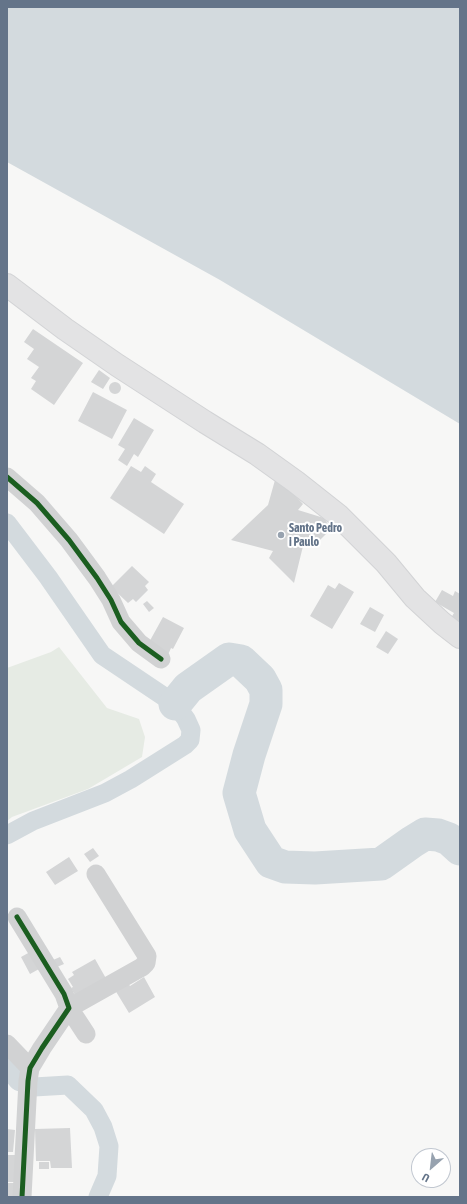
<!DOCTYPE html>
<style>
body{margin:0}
#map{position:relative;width:467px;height:1204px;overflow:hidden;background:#f7f7f6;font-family:"Asap Condensed",sans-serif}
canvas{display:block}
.frame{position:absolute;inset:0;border:8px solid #647489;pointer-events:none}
.north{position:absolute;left:411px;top:1148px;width:40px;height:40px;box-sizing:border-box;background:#fff;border:1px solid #c1c7d0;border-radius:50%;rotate:208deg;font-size:11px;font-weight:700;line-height:16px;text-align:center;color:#647489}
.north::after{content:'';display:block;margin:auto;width:14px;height:18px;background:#97a2af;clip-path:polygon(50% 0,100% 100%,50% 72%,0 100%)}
</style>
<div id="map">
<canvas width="467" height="1204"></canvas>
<div class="frame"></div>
<div class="north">U</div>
</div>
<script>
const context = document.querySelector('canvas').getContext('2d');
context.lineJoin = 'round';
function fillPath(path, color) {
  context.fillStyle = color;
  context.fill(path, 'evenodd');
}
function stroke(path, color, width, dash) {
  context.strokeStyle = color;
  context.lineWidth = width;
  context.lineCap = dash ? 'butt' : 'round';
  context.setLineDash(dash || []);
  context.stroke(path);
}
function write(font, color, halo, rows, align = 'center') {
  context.font = font + ' "Asap Condensed",sans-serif';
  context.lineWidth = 4;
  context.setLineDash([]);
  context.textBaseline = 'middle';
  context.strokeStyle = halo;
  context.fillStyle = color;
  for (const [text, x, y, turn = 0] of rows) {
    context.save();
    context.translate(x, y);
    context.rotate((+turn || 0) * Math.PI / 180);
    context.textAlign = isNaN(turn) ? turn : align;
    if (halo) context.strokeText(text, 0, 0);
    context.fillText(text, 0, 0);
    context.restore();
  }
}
const green = new Path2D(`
 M 59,647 L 107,708 L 139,719 L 145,737 L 142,757 L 88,789 L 12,817 L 7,821 L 7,668 L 51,652 Z`);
const water = new Path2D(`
 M 7,7 L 460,7 L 460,424 L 220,280 L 7,162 Z`);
const canal = new Path2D(`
 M 7,523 L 48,577 L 102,655 L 175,704 L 186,719 L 191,730 L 190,740 L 185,745 L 131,779 L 105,793 L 33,821 L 7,835
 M 7,1067 L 18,1081 L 34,1087 L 68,1085 L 94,1110 L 103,1127 L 109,1146 L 107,1176 L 98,1197`);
const river = new Path2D(`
 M 175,704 L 188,688 L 229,659 L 241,661 L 260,679 L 266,690 L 266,704 L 249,755 L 239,793 L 250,830 L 271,862 L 285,867 L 315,868 L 381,864 L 412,842 L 425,834 L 438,835 L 449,839 L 460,849`);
const building = new Path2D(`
 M 33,329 L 83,363 L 54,405 L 31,389 L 36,381 L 31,378 L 39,367 L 27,359 L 34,349 L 24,342 Z
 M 99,370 L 110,378 L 103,389 L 91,382 Z
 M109 388a6 6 0 1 1 12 0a6 6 0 1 1-12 0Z
 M 93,392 L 127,410 L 112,439 L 78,421 Z
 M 134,418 L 154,430 L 138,457 L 134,454 L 127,466 L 118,460 L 125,449 L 118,445 Z
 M 131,466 L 141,472 L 145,466 L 156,474 L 151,482 L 184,504 L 164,534 L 110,498 Z
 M 275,480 L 291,491 L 303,504 L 298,510 L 324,518 L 331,529 L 312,548 L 304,542 L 294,583 L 269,558 L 273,551 L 231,540 L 268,505 Z
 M 132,566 L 149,582 L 145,586 L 148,590 L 136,602 L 133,599 L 128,603 L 111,587 Z
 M 339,583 L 354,592 L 332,629 L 310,616 L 328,585 L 335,589 Z
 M 442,590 L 453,596 L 455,591 L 460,594 L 460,630 L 448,623 L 454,613 L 435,602 Z
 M 147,601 L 154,608 L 149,612 L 143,604 Z
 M 370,607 L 384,615 L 375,632 L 360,624 Z
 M 163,617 L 184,628 L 173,649 L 171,648 L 167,657 L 147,646 Z
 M 386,631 L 398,639 L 388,654 L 376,647 Z
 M 93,848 L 99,856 L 90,862 L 84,854 Z
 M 69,857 L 78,871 L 55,885 L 46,872 Z
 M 30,952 L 39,969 L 30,974 L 21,957 Z
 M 60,957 L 64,964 L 57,967 L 53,960 Z
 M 95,959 L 108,982 L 77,999 L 71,988 L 73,987 L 68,979 L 74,975 L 72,972 Z
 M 144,977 L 155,997 L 129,1013 L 115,990 L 128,983 L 130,986 Z
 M 70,1128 L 72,1168 L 51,1168 L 50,1161 L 36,1161 L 35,1129 Z
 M 7,1129 L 15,1130 L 13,1152 L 7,1152 Z
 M 7,1155 L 16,1155 L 14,1182 L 7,1182 Z
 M 39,1162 L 49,1162 L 49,1169 L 39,1169 Z
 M 7,1183 L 15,1183 L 14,1197 L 7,1197 Z`);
const street = new Path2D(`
 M 7,477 L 37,503 L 69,540 L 97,578 L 111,600 L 121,622 L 139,643 L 161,659
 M 17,917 L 64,994 L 69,1008 L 42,1048 L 30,1068 L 28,1081 L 22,1197
 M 86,1034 L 69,1008 L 142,967 L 146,963 L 147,956 L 96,874
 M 7,1044 L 30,1068`);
const highway = new Path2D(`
 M 7,285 L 65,329 L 117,365 L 205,422 L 257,454 L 296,482 L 339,516 L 386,563 L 415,598 L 442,623 L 460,637`);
const cycleway = new Path2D(`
 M 7,477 L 37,503 L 69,540 L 97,578 L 111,600 L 121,622 L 139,643 L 161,659
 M 17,917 L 64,994 L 69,1008 L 42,1048 L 30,1068 L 28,1081 L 22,1197`);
const markers = [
 [281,535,4,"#97a2af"]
];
const poiNames = [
 ["Santo Pedro",289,528],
 ["i Paulo",289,542]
];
fillPath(green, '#e6ebe4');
fillPath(water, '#d3dade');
stroke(canal, '#d3dade', 19);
stroke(river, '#d3dade', 33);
fillPath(building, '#d4d5d6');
stroke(highway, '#d2d3d5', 24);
stroke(street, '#d1d2d3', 19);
stroke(highway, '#e3e3e4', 22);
stroke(cycleway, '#1b5e20', 5);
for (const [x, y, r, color] of markers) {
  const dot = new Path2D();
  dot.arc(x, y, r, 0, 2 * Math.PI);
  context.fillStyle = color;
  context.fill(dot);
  stroke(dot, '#fff', 1.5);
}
write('bold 12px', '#647489', '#fff', poiNames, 'left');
</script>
